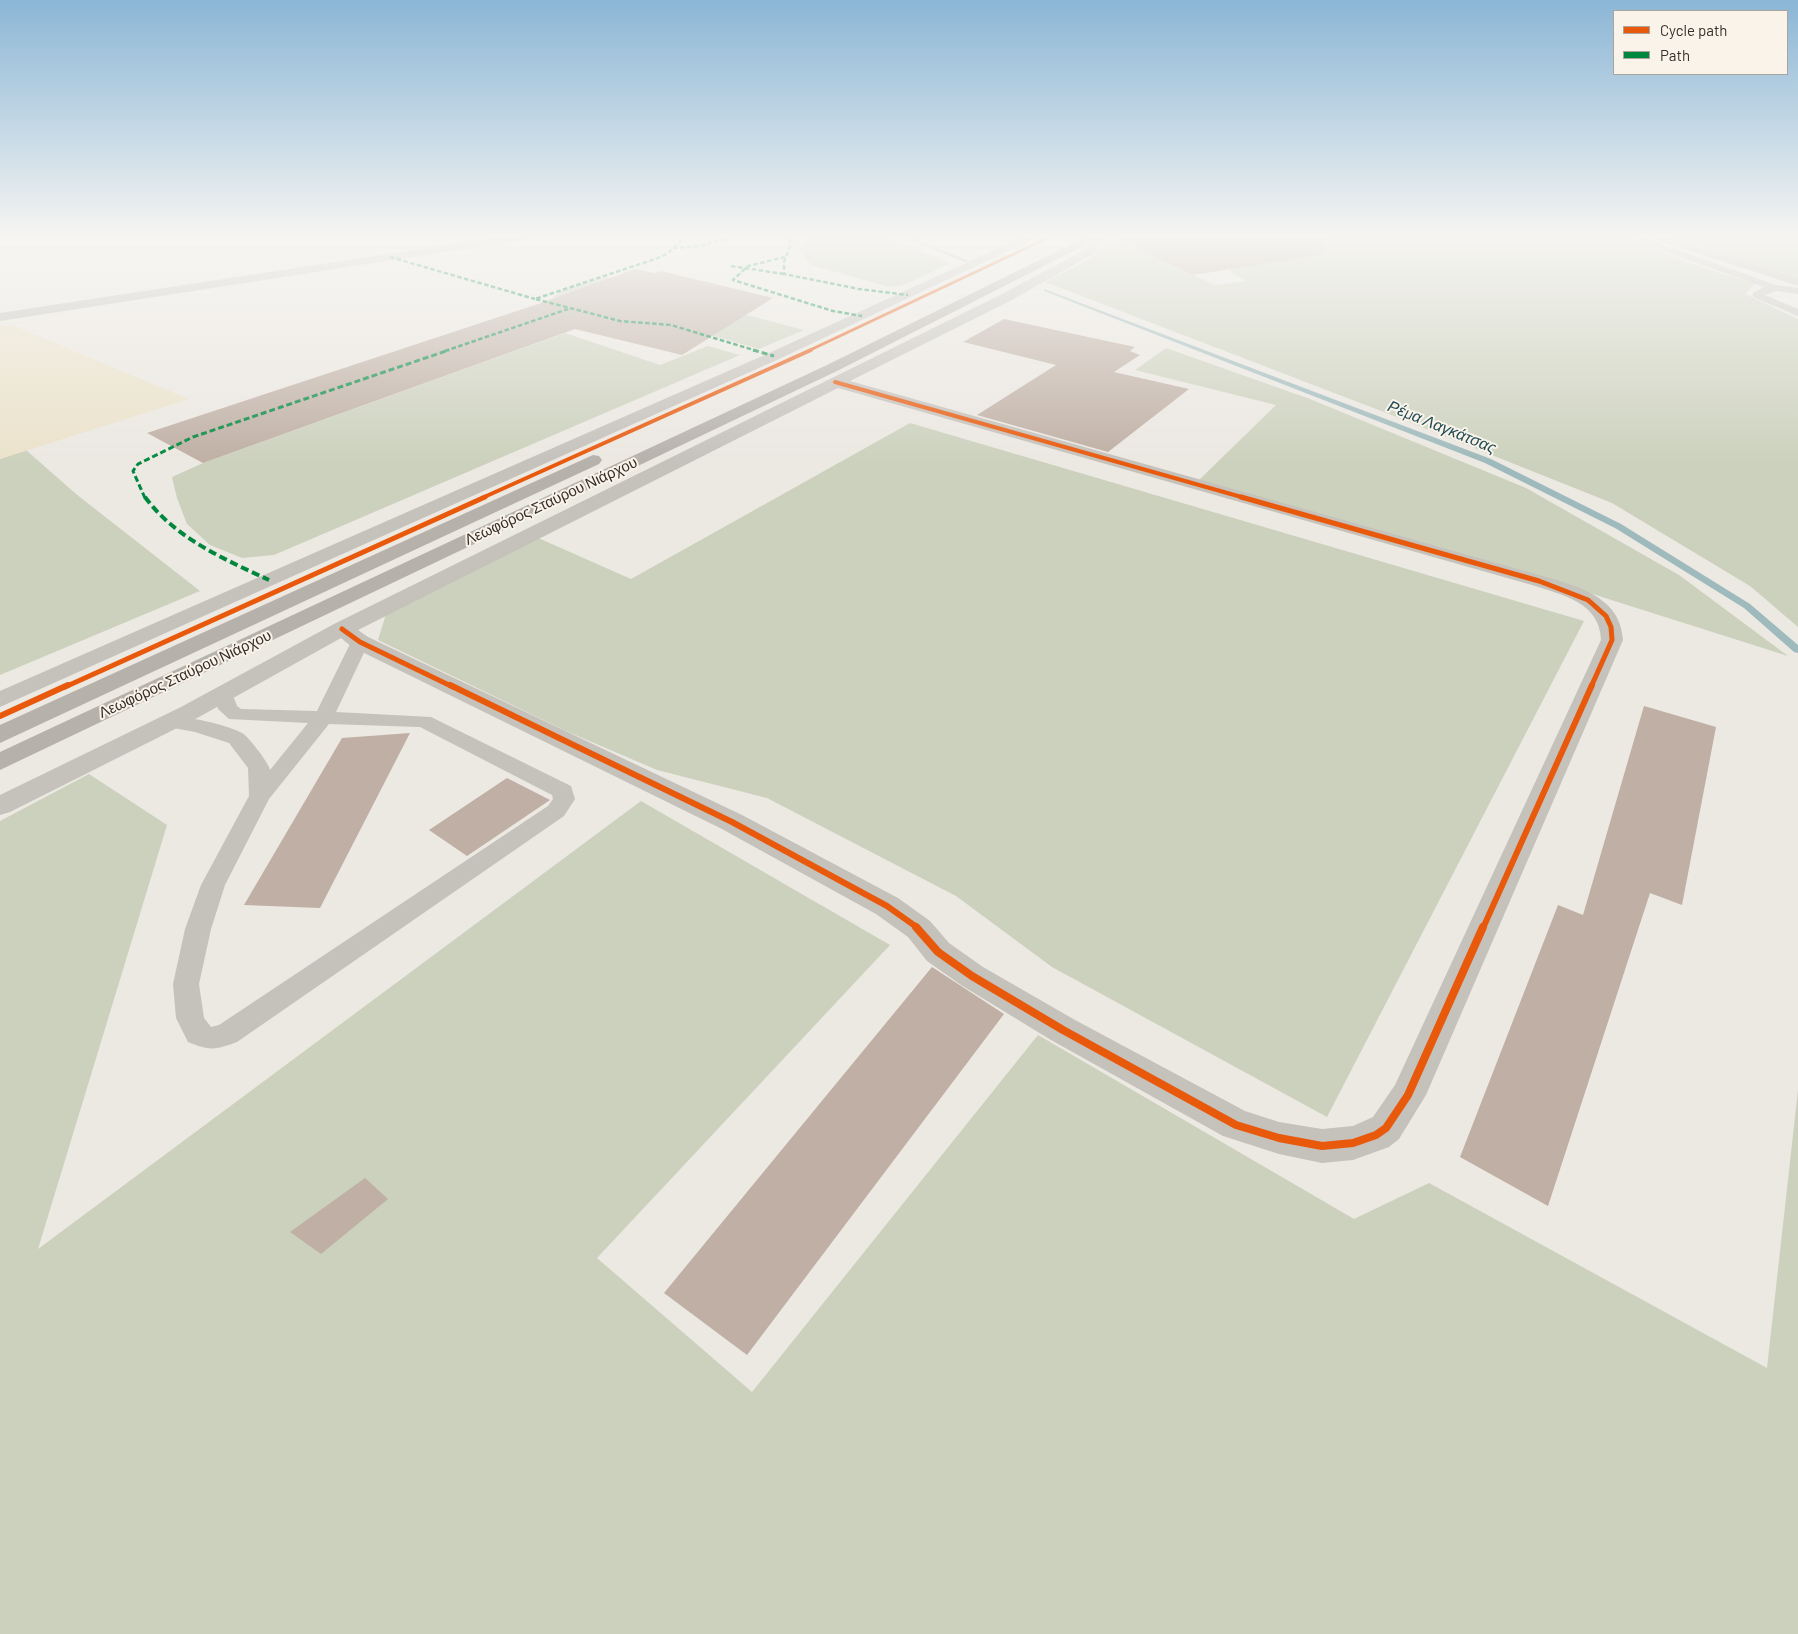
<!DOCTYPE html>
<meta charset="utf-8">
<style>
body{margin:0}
#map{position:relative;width:1798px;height:1634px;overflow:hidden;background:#ece8e2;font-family:Barlow,sans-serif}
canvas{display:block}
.legend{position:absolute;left:1613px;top:10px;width:175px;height:65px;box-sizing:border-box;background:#f9f3e9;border:1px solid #aba49c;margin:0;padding:6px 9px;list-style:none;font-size:15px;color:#362e29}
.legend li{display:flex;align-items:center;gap:10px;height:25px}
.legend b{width:25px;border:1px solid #aba49c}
</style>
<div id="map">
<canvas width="1798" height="1634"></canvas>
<ul class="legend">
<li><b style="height:6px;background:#e8590c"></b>Cycle path</li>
<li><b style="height:6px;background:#00873e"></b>Path</li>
</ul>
</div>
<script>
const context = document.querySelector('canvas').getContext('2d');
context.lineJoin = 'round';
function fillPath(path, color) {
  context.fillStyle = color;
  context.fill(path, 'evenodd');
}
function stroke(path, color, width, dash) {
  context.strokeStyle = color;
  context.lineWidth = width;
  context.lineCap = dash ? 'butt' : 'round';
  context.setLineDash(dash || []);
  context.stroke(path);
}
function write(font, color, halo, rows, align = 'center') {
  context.font = font + ' Barlow,sans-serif';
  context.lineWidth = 4;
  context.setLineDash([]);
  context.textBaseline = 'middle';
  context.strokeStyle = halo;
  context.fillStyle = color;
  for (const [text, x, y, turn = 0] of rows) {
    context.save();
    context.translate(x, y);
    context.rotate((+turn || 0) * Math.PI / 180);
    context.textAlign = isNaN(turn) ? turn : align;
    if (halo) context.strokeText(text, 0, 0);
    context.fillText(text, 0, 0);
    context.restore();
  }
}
const green = new Path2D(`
 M 795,235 L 878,235 L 951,263 L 904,285 L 889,287 L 811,265 L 800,250 L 807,240 Z
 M 1277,235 L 1623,235 C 1667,255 1710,272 1756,283 L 1745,294 L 1798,319 L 1798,627 L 1750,586 L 1612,503 L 1389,414 L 1045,282 L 1093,257 L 1110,241 L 1130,245 L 1215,285 L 1246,281 L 1234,274 L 1215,258 Z
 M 1661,235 L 1798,235 L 1798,278 Z
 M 604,277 L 804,330 L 759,349 L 677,325 L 564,302 L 553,297 L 561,291 Z
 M 565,333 L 660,365 L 708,346 L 740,355 L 274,555 L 242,558 L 210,545 L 187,524 L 177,498 L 172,477 L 203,463 Z
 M 1166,348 L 1310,399 L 1526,488 L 1679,575 L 1788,656 L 1561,584 L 1198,481 L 1276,405 L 1135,370 Z
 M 910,423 L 1584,621 L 1327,1117 L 1052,967 L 956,896 L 767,798 L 657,770 L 566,731 L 378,640 L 387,611 L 536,537 L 631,579 Z
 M 26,450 L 76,494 L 200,591 L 0,675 L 0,459 Z
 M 89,774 L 167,825 L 38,1249 L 641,801 L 890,945 L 597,1258 L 752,1392 L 1038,1035 L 1354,1219 L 1429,1183 L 1767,1368 L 1798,1090 L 1798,1634 L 0,1634 L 0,821 Z`);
const sand = new Path2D(`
 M 10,324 L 189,399 L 0,459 L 0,326 Z`);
const stream = new Path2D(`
 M 898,235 L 905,235 L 969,261 L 964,262 Z
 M 1044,289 L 1491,459 L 1621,524 L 1750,604 L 1798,645 L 1798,653 L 1794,652 L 1744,608 L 1615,528 L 1485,463 L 1044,291 Z`);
const building = new Path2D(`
 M 1109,235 L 1323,235 L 1325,254 L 1193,275 Z
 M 635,269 L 654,273 L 661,271 L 773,298 L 682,355 L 575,329 L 203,463 L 147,433 L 538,304 Z
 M 1004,319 L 1135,347 L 1130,351 L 1140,355 L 1114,372 L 1189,389 L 1108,452 L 977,415 L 1056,365 L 963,342 Z
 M 1644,706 L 1716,727 L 1682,905 L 1650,893 L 1548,1206 L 1460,1157 L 1558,905 L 1583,915 Z
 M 410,733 L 320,908 L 244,905 L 342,738 Z
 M 507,778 L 550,800 L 467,856 L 429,830 Z
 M 932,967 L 1004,1014 L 747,1355 L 664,1293 Z
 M 365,1178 L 388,1199 L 321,1254 L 290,1232 Z`);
const service = new Path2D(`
 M 1631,235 L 1643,235 L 1655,242 L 1776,285 L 1798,288 L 1798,294 L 1777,291 L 1765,295 L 1798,309 L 1798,316 L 1753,297 L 1753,293 L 1764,287 L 1649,246 Z
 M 360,636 L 367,638 L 369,642 L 336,712 L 431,717 L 571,786 L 575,799 L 564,816 L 237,1042 C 215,1050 210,1051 188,1042 L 176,1018 L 173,984 L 185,929 L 201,885 L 249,796 L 248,768 L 229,743 L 195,732 L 163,726 L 160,722 L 163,718 C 179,713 227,725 242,733 C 248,736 268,762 270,770 L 308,723 L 229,719 L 218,709 L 214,694 L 217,690 L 231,690 L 237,706 L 241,709 L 317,711 L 351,642 L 353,638 ZM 329,724 L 420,727 L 552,795 L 553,799 L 548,806 L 219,1025 L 211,1027 L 204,1018 L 199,984 L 211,929 L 225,885 L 269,799 Z`);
const minor = new Path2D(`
 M 511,235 L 540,235 L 535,238 L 0,321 L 0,313 Z
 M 1027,235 L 1042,235 L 779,359 L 0,707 L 0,691 L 769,353 Z
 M 1094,235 L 1105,236 L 1095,253 L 1010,301 L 850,381 L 1546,577 C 1580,587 1621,598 1623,640 L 1426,1095 L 1399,1139 L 1389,1147 L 1353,1160 L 1322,1163 L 1279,1154 L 1223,1136 L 1051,1040 L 961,985 L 927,961 L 908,937 L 876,914 L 722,829 L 352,647 L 341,638 L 199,717 L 10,812 L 0,815 L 0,795 L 181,707 L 334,624 L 1000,295 L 1086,249 ZM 838,388 L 1532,585 C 1562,595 1600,602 1601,640 L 1395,1085 L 1373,1117 L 1353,1126 L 1322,1129 L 1279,1122 L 1245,1111 L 1075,1020 L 983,967 L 949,943 L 930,921 L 898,898 L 742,815 L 368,637 L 358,630 Z
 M 1641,235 L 1659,235 L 1798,278 L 1798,286 Z`);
const secondary = new Path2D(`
 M 1090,235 L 1105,235 L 837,371 L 0,770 L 0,752 L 827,365 Z
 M 593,455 L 599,456 L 602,460 L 599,464 L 0,743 L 0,725 Z`);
const quietFar2 = new Path2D(`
 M 687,235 L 668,253 L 658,258 L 535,299 L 620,321 L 671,325 L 757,351
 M 776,235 L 792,242 L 784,262 L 784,274 L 859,289 L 908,295
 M 673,248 L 699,246 L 739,235
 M 390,257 L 535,299
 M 785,257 L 748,266 L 733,280 L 833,311 L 862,316
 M 731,266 L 784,274
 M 445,351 L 568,309`);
const quietFar1 = new Path2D(`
 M 753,350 L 774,356
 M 145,498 L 133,471 L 138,464 L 193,437 L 449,350`);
const quiet = new Path2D(`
 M 145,497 C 175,538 224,559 269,580`);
const cyclewayFar4 = new Path2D(`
 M 808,351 L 1054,235`);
const cyclewayFar3 = new Path2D(`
 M 835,382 L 1245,498
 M 482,498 L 811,350`);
const cyclewayFar2 = new Path2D(`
 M 1241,497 L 1539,581 L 1588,600 L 1606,616 L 1611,627 L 1612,640 L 1591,687
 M 342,629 L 360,642 L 453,687
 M 65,687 L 485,497`);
const cyclewayFar1 = new Path2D(`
 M 450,685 L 732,822 L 887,906 L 918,928
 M 0,716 L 68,685
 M 1483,928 L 1592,685`);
const cycleway = new Path2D(`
 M 916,927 L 938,952 L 972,976 L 1063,1030 L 1236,1125 L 1279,1138 L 1322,1146 L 1353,1143 L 1376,1135 L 1386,1128 L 1408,1095 L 1483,927`);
const farStreetnames = [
 ["Λεωφόρος Σταύρου Νιάρχου",551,501,-25],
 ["Λεωφόρος Σταύρου Νιάρχου",185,674,-25]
];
const farWaternames = [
 ["Ρέμα Λαγκάτσας",1442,427,22]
];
fillPath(green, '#ccd1bd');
fillPath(sand, '#ebe2ca');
fillPath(stream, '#9fbabc');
fillPath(building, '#bfafa4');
fillPath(service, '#c5c1bb');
fillPath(minor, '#c5c1bb');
fillPath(secondary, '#b6b1ab');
stroke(quietFar2, '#00873e', 2.5, [4.5, 2.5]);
stroke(quietFar1, '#00873e', 3, [6, 3]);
stroke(quiet, '#00873e', 4, [8, 4]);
stroke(cyclewayFar4, '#e8590c', 3);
stroke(cyclewayFar3, '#e8590c', 4);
stroke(cyclewayFar2, '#e8590c', 5);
stroke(cyclewayFar1, '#e8590c', 6);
stroke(cycleway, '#e8590c', 8);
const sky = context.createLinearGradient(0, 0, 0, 464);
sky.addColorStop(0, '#8bb6d6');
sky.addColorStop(0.51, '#f6f5f2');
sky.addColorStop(1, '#f6f5f200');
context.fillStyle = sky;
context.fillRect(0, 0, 1798, 464);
write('15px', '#362e29', '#f9f3e9', farStreetnames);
write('italic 16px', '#214c55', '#f9f3e9', farWaternames);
</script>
